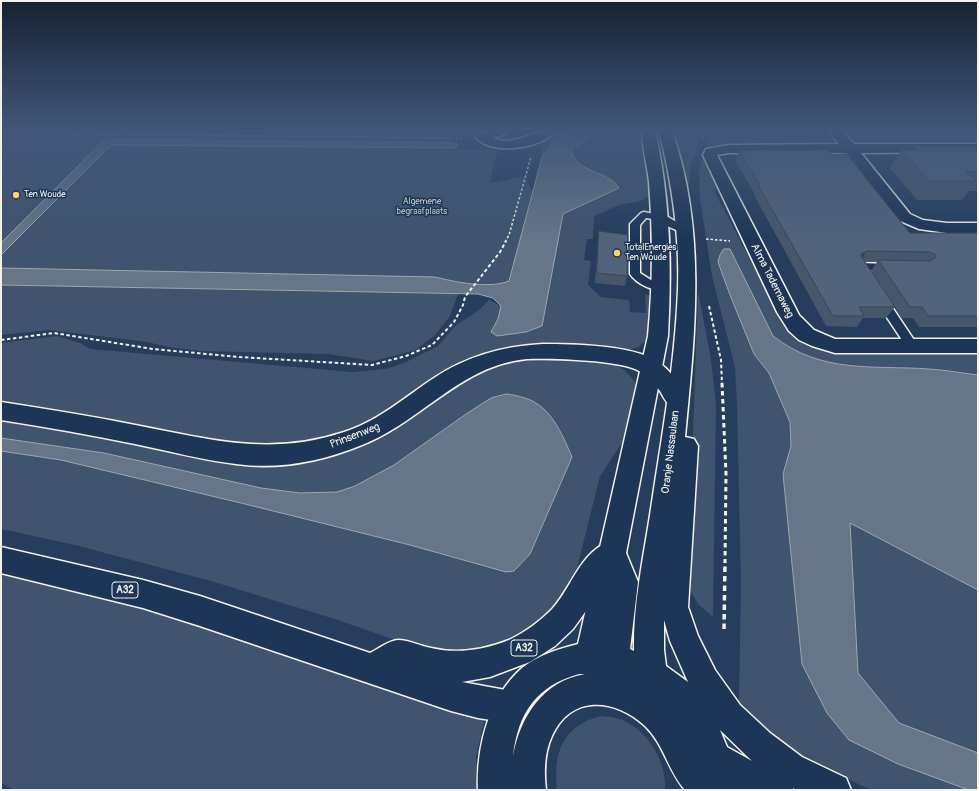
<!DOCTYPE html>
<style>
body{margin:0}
#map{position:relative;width:979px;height:791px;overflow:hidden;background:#263d5d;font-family:Pangolin,sans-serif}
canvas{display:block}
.frame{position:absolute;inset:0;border:2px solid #f4f1e8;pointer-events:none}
</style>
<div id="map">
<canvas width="979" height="791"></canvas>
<div class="frame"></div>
</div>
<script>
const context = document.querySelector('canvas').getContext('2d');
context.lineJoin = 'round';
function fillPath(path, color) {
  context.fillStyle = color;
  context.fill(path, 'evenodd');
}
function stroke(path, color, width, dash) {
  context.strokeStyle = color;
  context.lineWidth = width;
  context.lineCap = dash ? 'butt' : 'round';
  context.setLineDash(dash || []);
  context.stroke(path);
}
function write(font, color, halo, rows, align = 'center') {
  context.font = font + ' Pangolin,sans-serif';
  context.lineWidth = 3;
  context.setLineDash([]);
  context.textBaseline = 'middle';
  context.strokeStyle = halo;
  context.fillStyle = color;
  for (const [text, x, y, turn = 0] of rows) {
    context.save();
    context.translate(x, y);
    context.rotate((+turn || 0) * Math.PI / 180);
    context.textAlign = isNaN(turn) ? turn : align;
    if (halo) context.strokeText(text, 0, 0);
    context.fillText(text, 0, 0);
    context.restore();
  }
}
const green = new Path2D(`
 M 1,131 L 452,131 L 452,134 L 454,131 L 487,132 C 476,138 464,137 451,136 L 449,145 L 109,142 L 80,163 L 1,243 Z
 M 554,131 L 562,131 L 542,157 L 540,149 L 541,140 Z
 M 589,131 L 643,131 L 645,151 L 648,160 L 651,195 L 640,201 L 619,205 L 594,216 L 593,239 L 587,239 L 584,260 L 591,261 L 588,285 L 601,297 L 629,300 L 630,312 L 646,313 L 645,295 L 651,295 L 656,298 L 648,339 L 638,347 L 624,351 L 542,344 L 525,345 L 483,354 L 463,363 L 387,413 L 341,435 L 305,443 L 238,446 L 1,404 L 1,343 L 57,336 L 80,343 L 90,349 L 352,372 L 386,369 L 404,363 L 438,346 L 456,325 L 478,311 L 489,300 L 501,306 L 498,319 L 491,332 L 497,336 L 526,332 L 542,326 L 563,214 L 618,188 C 607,170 576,173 571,150 C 577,145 584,142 589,135 Z
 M 674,131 L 698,131 C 704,143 693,154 691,166 C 689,176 689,187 689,197 Z
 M 706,131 L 978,131 L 978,147 L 706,146 L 708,134 Z
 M 113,145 L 454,148 L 497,151 L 490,183 L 526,176 L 532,192 L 509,281 C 488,288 456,282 435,277 L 1,268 L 1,255 L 106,150 Z
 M 707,155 L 706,161 L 717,187 L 715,193 L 784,324 C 799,343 818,349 842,352 L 978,352 L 978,375 C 962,373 945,370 929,369 C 871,365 823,374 773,336 L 730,249 L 720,255 L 719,262 L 754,354 L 769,373 L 790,422 L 791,446 L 783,474 L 849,740 L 898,764 L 969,790 L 872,790 L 811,763 L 764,730 L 739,704 L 741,582 L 737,404 L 735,367 L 712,276 L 700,199 L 699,171 L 702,160 Z
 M 1,285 L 458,294 L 450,316 L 435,335 L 416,350 L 373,361 L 328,354 L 201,351 L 168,347 L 147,342 L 49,330 L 1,335 Z
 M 698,292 L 711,359 L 716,405 L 713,617 L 699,605 L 691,592 L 689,571 L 691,488 Z
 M 549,355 L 613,364 L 624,370 L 630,376 L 635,382 L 636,388 L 628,434 L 600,476 L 575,576 L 563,599 L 523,635 L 481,650 L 452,652 L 395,640 L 338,620 L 211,581 L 75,545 L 1,529 L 1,451 L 61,460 L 245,504 L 410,545 L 506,572 L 514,571 L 530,554 L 572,457 L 466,414 L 394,465 L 355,486 L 337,492 L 300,493 L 261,488 L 104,453 L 1,438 L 1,420 L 291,461 L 462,378 L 505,360 Z
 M 850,522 L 978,590 L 978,753 L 899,723 L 857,673 Z
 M 1,572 C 165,609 324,666 484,721 L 476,757 L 477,790 L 15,790 L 1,783 Z
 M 601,716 C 606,717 611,716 616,718 C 646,726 667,760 665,790 L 557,790 C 553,753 562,726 601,716 Z`);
const water = new Path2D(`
 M 243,131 L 446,131 L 445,132 Z
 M 562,131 L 589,131 L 588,139 L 571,150 C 575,173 608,170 619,188 L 563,214 L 542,326 L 526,332 L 497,336 L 491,332 L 498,319 L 501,306 L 493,298 L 478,294 L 1,285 L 1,268 L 435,277 C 455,282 489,289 509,281 L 542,157 Z
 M 110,139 L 455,143 L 458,144 L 457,147 L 454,148 L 113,145 L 106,150 L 1,255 L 1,243 L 102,142 Z
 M 724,249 L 730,249 L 773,336 C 822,374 871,365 929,369 C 945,370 962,373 978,375 L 978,590 L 850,523 L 858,673 L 899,723 L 978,753 L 978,790 L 969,790 L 898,764 L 849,740 L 827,713 L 802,664 L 783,474 L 791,446 L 790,422 L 769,373 L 754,354 L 730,295 L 718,262 L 720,255 Z
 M 507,394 C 513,395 519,396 525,398 C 551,406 562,434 572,457 L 530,554 L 514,571 L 506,572 L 410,545 L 245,504 L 61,460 L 1,451 L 1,438 L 104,453 L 261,488 L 300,493 L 337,492 L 355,486 L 394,465 L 466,414 L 491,398 Z`);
const pathFar3 = new Path2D(`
 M 702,131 L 703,138
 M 1,133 L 465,138
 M 704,133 L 719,133
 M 706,239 L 730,241
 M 505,242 L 509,235 L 531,157`);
const pathFar2 = new Path2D(`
 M 709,306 L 721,360 L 722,384
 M 1,340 L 54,333 L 153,349 L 239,357 L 372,365 L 406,356 L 432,345 L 454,322 L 463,305 L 465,297 L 500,252 L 506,241`);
const pathFar1 = new Path2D(`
 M 722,383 L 726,474 L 725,563`);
const path = new Path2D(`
 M 724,629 L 725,562`);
const lane = new Path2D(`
 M 644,212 L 668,217 L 688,229 L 686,231 C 677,234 659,219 646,218 L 640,225 L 640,273 L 651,280 L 664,283 L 665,286 L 664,289 C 652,292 636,283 630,274 L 630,224 L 641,213 Z
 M 860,263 L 890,264 L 895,267 L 890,270 L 867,270 L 870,275 L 865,278 L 861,277 L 855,266 Z
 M 880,294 L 884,295 L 918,346 L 916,349 L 912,350 L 908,349 L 874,298 L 876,295 Z`);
const street = new Path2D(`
 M 489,131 L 506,131 L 505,134 L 493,138 C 514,148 534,128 555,131 C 542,149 490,156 476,137 L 478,134 Z
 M 829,131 L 842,131 L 854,144 L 978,144 L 978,152 L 861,153 L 910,214 L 923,220 L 947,223 L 978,223 L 978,233 L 947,233 L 919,229 L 898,220 L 846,153 L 729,153 L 717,155 L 799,315 L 814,330 L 835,339 L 978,339 L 978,353 L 835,353 L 812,346 L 799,340 L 789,331 L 777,312 L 703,155 L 706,149 L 729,145 L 839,144 Z
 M 543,344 C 574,344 631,345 657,361 C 670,370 681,385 688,399 L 685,405 C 680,407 676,408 671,406 C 666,403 663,396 660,391 C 654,383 648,376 639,371 C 621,360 549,358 527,359 C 461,365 421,422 362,445 C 323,461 279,470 236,464 C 202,460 169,451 135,444 C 91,435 46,427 1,420 L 1,402 C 46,409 91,416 135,425 C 209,439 269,457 344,432 C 379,421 405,397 434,378 C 467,356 504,346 543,344 Z`);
const secondary = new Path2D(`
 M 642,131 L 655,131 C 670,195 672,270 668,336 L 626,553 L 638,582 L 630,649 L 634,651 C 633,605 643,560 650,515 C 661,441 675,366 678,290 C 680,237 672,183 659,131 L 672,131 C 707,230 695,335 685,437 L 694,439 L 698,446 L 688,607 L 698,636 L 715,670 L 740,705 L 770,733 L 802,757 L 846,778 L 851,790 L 796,790 L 793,788 L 793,790 L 685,790 C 668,771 664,744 645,726 C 615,698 571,694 552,736 C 544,753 544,772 546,790 L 478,790 C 476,747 489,697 522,668 C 538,655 559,649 578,644 L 648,336 C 653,285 653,233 649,182 C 647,165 642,147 642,131 ZM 664,620 L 670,641 L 688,682 L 666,666 L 664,650 ZM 579,674 L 585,674 C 543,681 520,717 513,756 C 518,713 536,686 579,674 ZM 720,730 L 752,761 L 727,747 Z`);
const highway = new Path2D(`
 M 612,540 L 622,544 L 626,553 L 622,562 L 600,584 L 588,608 L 573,629 L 555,646 L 530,662 L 519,666 L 490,677 L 462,682 L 511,691 L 522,696 L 527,707 L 522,718 L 511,723 L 478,718 L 451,711 L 200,626 L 143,608 L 1,573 L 1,547 L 143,580 L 200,596 L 370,653 C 378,649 390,640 398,640 C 409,640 420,646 431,648 C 457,654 484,650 509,640 C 524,633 542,620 553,608 C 574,584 579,553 612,540 Z`);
const wall = new Path2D(`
 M 916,146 L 978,147 L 978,191 L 969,191 L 962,200 L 917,200 L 890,168 L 901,150 L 914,150 Z
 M 739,151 L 832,155 L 910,233 L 978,233 L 978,327 L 919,327 L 913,318 L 901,318 L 895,307 L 886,318 L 863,318 L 857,327 L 826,326 L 754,195 L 755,194 L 735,161 ZM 864,262 L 877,262 L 871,271 L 888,297 Z
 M 599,231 L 627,276 L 625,286 L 595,283 L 598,241 Z`);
const shadedWall = new Path2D(`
 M 867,251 L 860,262 L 861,254 Z`);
const building = new Path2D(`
 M 916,146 L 978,147 L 978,172 L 966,172 L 976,181 L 930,181 L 901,150 L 920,150 Z
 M 828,150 L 832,155 L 846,154 L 910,233 L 978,233 L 978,316 L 928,316 L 922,307 L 910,307 L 878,260 L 930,261 L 936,257 L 936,255 L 930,252 L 867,251 L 861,254 L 861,256 L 895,307 L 859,307 L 864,316 L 833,316 L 758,185 L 760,185 L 739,151 Z
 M 599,231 L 628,235 L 627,276 L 597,273 Z`);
const markers = [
 [16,195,4,"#ffd166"],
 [617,253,4,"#ffd166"]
];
const farPoinames = [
 ["Ten Woude",24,195],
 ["TotalEnergies",625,248],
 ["Ten Woude",625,258]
];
const farParknames = [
 ["Algemene",422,202],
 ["begraafplaats",422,212]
];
const shields = [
 [125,590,26],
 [524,648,26]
];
const shieldNames = [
 ["A32",125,590],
 ["A32",524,648]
];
const streetNames = [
 ["Alma Tademaweg",772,281,63],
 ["Prinsenweg",355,436,-21],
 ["Oranje Nassaulaan",671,452,-83]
];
fillPath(green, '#40546f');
fillPath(water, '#677588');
stroke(water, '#9fa7ae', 1);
stroke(lane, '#f4f1e8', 3);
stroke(street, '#f4f1e8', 3);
stroke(secondary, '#f4f1e8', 3);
stroke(highway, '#f4f1e8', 3);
stroke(pathFar3, '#f4f1e8', 1.5, [2.5, 2]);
stroke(pathFar2, '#f4f1e8', 2, [3.5, 2.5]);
stroke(pathFar1, '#f4f1e8', 3, [4.5, 3.5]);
stroke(path, '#f4f1e8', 3.5, [5.5, 4]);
fillPath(lane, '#1d3557');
fillPath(street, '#1d3557');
fillPath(secondary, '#1d3557');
fillPath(highway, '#1d3557');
fillPath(wall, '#47566a');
fillPath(shadedWall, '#394656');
fillPath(building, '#52647b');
stroke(building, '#394656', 1);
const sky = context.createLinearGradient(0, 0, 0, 241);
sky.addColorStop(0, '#152233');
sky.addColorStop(0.54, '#415778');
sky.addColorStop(1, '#41577800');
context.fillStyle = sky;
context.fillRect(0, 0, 979, 241);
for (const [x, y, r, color] of markers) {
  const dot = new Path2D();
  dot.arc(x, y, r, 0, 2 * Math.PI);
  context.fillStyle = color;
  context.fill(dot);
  stroke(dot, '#1d3557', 1.5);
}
write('9px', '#f4f1e8', '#1d3557', farPoinames, 'left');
write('9px', '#bec2c4', '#1d3557', farParknames);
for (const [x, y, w] of shields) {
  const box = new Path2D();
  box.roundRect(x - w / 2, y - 8, w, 16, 3);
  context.fillStyle = '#1d3557';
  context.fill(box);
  stroke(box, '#f4f1e8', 1);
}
write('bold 10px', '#f4f1e8', null, shieldNames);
write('11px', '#f4f1e8', '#1d3557', streetNames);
</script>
